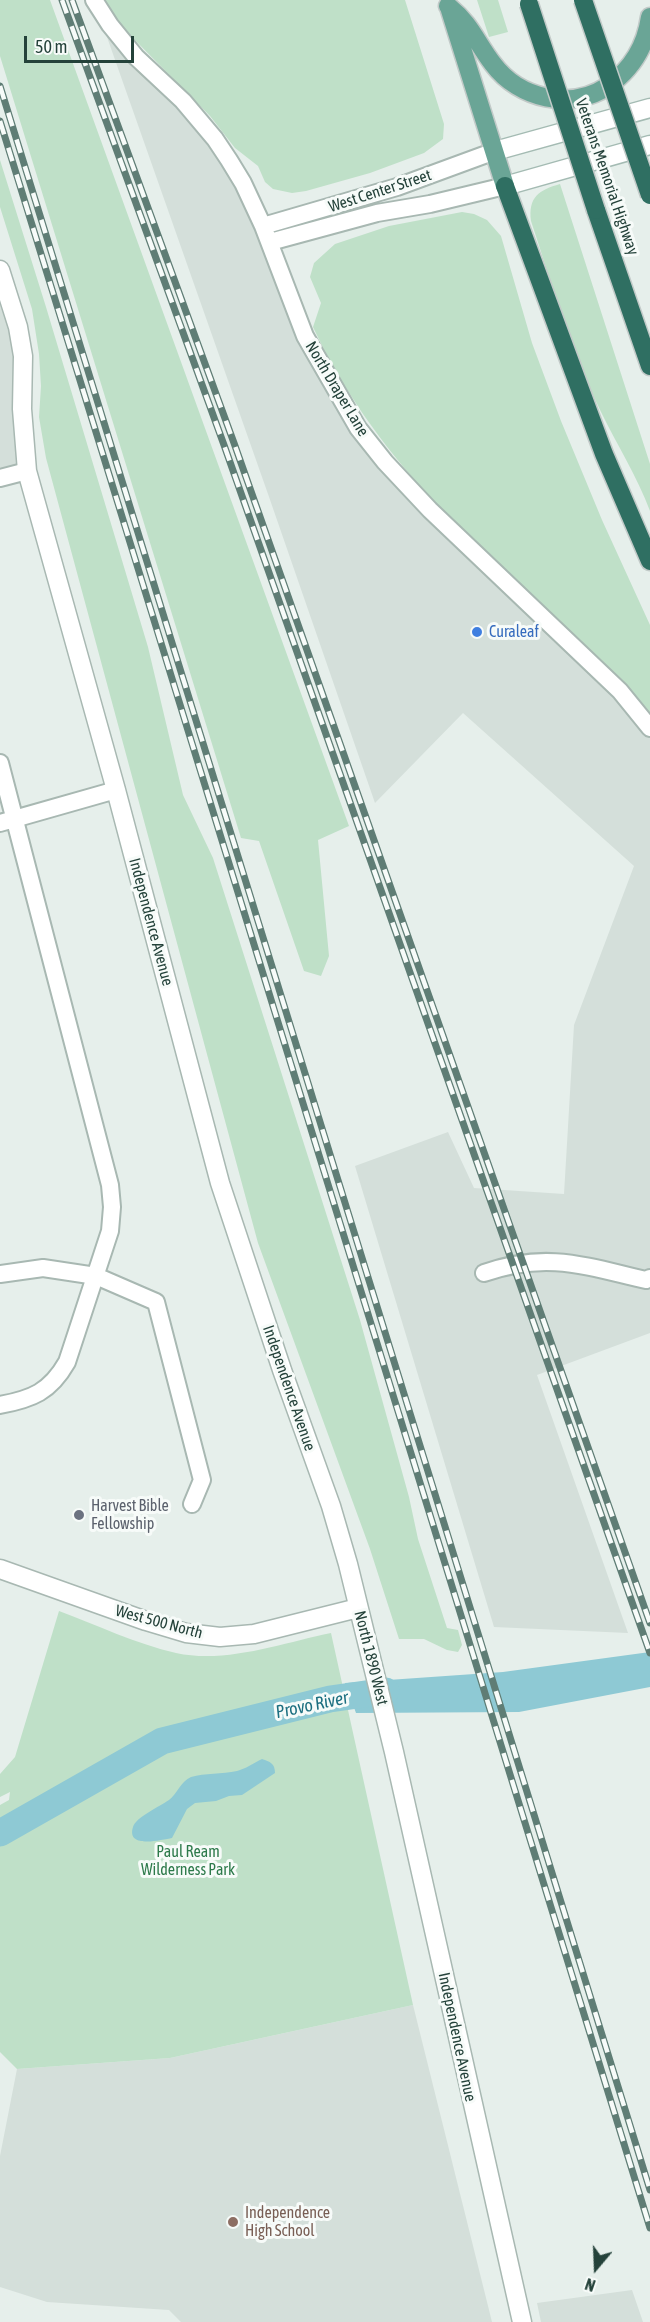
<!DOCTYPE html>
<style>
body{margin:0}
#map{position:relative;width:650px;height:2322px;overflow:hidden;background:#e6efeb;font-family:"Asap Condensed",sans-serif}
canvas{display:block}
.north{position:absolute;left:566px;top:2238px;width:60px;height:60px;-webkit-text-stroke:4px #f7fbf9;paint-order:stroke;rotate:199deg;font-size:16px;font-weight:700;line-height:24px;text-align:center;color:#24423a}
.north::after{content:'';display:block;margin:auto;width:21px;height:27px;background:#24423a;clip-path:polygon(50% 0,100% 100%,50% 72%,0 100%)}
.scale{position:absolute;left:24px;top:36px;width:110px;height:27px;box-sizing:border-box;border:3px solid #24423a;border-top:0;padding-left:8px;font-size:18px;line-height:21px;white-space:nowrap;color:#24423a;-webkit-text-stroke:4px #f7fbf9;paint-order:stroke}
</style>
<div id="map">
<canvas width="650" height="2322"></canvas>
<div class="north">N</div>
<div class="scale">50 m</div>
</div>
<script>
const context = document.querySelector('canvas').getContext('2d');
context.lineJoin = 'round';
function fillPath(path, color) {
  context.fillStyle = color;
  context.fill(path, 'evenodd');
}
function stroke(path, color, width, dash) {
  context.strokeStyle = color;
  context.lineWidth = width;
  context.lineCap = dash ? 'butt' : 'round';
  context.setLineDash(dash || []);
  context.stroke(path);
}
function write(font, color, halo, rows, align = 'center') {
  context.font = font + ' "Asap Condensed",sans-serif';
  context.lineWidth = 6;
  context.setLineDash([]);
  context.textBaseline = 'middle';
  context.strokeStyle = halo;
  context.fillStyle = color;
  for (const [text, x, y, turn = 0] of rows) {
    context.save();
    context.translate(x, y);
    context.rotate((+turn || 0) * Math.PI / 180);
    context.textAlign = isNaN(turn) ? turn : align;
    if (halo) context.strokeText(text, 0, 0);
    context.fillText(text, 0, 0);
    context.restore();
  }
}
const built = new Path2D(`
 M 95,3 L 215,139 L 305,336 L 358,428 L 650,730 L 650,1333 L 537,1375 L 628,1633 L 494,1627 L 355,1166 L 448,1132 L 474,1188 L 564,1194 L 574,1025 L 634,866 L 463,713 L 375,803 L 268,494 Z
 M 0,270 L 18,327 L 27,471 L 0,478 Z
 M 413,2005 L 492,2322 L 181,2322 L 169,2310 L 47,2302 L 0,2287 L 0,2156 L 17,2069 L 170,2058 Z
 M 632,2290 L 643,2322 L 541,2322 L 537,2303 Z`);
const green = new Path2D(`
 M 0,0 L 50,0 L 349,826 L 318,840 L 329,956 L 321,976 L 304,971 L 259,841 L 241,838 L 0,56 Z
 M 104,0 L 405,0 L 444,124 L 443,139 L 424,153 L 370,173 L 306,191 L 292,193 L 273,189 L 265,182 L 258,166 L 235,148 L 210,116 L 121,26 Z
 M 477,0 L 498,0 L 508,32 L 489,37 Z
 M 0,160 L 46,307 L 148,647 L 183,795 L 213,858 L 360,1320 L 409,1497 L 418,1539 L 447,1628 L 458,1630 L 462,1645 L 458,1652 L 447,1650 L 424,1639 L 399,1639 L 370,1549 L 258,1243 L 46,458 L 39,417 L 41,386 L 39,354 L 32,309 L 0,207 Z
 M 560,184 L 650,464 L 650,511 C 637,476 617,445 601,412 C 571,351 552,285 531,221 C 528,197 539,190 560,184 Z
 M 462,212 L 474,214 L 487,220 L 501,236 L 532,343 L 561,421 L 602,520 L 650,625 L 650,714 C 584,634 499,572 429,496 C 382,445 342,389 313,327 L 321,303 L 310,277 L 314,263 L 335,244 L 389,226 Z
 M 59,1611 C 97,1625 136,1644 176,1653 C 226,1664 282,1643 331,1633 L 413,2005 L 170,2058 L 17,2069 L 0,2052 L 0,1805 L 9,1800 L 10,1792 L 0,1797 L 0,1774 L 15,1757 Z`);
const water = new Path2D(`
 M 650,1652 L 650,1687 L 519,1712 L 356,1713 L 345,1683 L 503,1672 Z
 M 262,1759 C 270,1762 275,1763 275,1773 L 242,1795 L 229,1796 L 216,1801 L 195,1803 L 187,1809 L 172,1838 C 161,1840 126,1849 133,1827 C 136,1817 159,1807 169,1800 C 177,1794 181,1781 191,1777 C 205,1773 222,1774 237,1771 C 245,1769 254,1763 262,1759 Z`);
const river = new Path2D(`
 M 0,1833 L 162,1741 L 330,1699 L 386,1691`);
const minor = new Path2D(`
 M 94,0 L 110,25 L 136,57 L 183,101 L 215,139 L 229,160 L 243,183 L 263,226 L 305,336 L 358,428 L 385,462 L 430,510 L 620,691 L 650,728
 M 263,226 L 397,187 L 495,151
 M 270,242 L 377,213 L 430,204 L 505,186
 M 0,478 L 27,471
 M 0,763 L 110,1185 L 112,1207 L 110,1231 L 67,1362 C 50,1392 32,1399 0,1405
 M 0,823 L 116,790
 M 484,1273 C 547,1251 585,1266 646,1280 L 650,1278
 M 0,1274 L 43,1268 L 96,1276 L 156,1302 L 202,1480 L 192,1504`);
const tertiary = new Path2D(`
 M 0,270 L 18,327 L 23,356 L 22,409 L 27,471 L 116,790 L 220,1183 L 282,1370 L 331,1506 L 348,1564 L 394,1752 L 522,2322
 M 0,1569 L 146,1621 L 186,1633 L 220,1637 L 254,1634 L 358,1608`);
const secondary = new Path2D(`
 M 495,151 L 650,108
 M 505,186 L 650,145`);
const primary = new Path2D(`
 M 448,6 C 471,24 476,42 493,64 C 519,99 571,111 608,86 C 632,69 646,45 650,17
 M 449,7 L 505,186`);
const motorway = new Path2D(`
 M 505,186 L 604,454 L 650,561
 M 596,210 L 650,366`);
const rail = new Path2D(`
 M 62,0 L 224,445 L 650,1653
 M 72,0 L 234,443 L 650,1623
 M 0,86 L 650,2190
 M 0,121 L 650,2228`);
const motorwayBridge = new Path2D(`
 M 583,0 L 650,195
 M 529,4 L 596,210`);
const markers = [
 [477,632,6,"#3f7fe0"],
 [79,1515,6,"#6b7280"],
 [233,2222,6,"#8d6e63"]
];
const streetNames = [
 ["Veterans Memorial Highway",607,177,71],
 ["West Center Street",380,191,-18],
 ["North Draper Lane",337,389,59],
 ["Independence Avenue",151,922,75],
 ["Independence Avenue",289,1388,71],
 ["West 500 North",159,1622,15],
 ["North 1890 West",371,1658,76],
 ["Independence Avenue",457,2037,78]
];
const shopNames = [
 ["Curaleaf",489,632]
];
const worshipNames = [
 ["Harvest Bible",91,1506],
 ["Fellowship",91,1524]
];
const parkNames = [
 ["Paul Ream",188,1852],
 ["Wilderness Park",188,1870]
];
const educationNames = [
 ["Independence",245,2213],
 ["High School",245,2231]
];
const waterNames = [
 ["Provo River",312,1705,-12]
];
fillPath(built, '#d4dfda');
fillPath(green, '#bfe0c8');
fillPath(water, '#8ec9d4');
stroke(river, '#8ec9d4', 27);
stroke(minor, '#a8b8b2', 20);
stroke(tertiary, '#a8b8b2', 21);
stroke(secondary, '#a4bbb3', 21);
stroke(primary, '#c2cac8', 21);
stroke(motorway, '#c2cac8', 21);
stroke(minor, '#fff', 16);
stroke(tertiary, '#fff', 18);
stroke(secondary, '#fff', 18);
stroke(primary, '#6aa596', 18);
stroke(motorway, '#2f6f62', 18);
stroke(rail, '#5f7d75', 7);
stroke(rail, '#f7fbf9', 4.5, [14]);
stroke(motorwayBridge, '#c2cac8', 21, []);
stroke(motorwayBridge, '#2f6f62', 18);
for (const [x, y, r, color] of markers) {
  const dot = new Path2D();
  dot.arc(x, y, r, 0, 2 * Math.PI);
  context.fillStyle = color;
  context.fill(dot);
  stroke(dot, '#f7fbf9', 2);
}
write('16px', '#24423a', '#f7fbf9', streetNames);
write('16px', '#366cbe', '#f7fbf9', shopNames, 'left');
write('16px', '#5b616d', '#f7fbf9', worshipNames, 'left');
write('16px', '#2d7a4b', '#f7fbf9', parkNames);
write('16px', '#785e54', '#f7fbf9', educationNames, 'left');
write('italic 18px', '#1c6f80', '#f7fbf9', waterNames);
</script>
